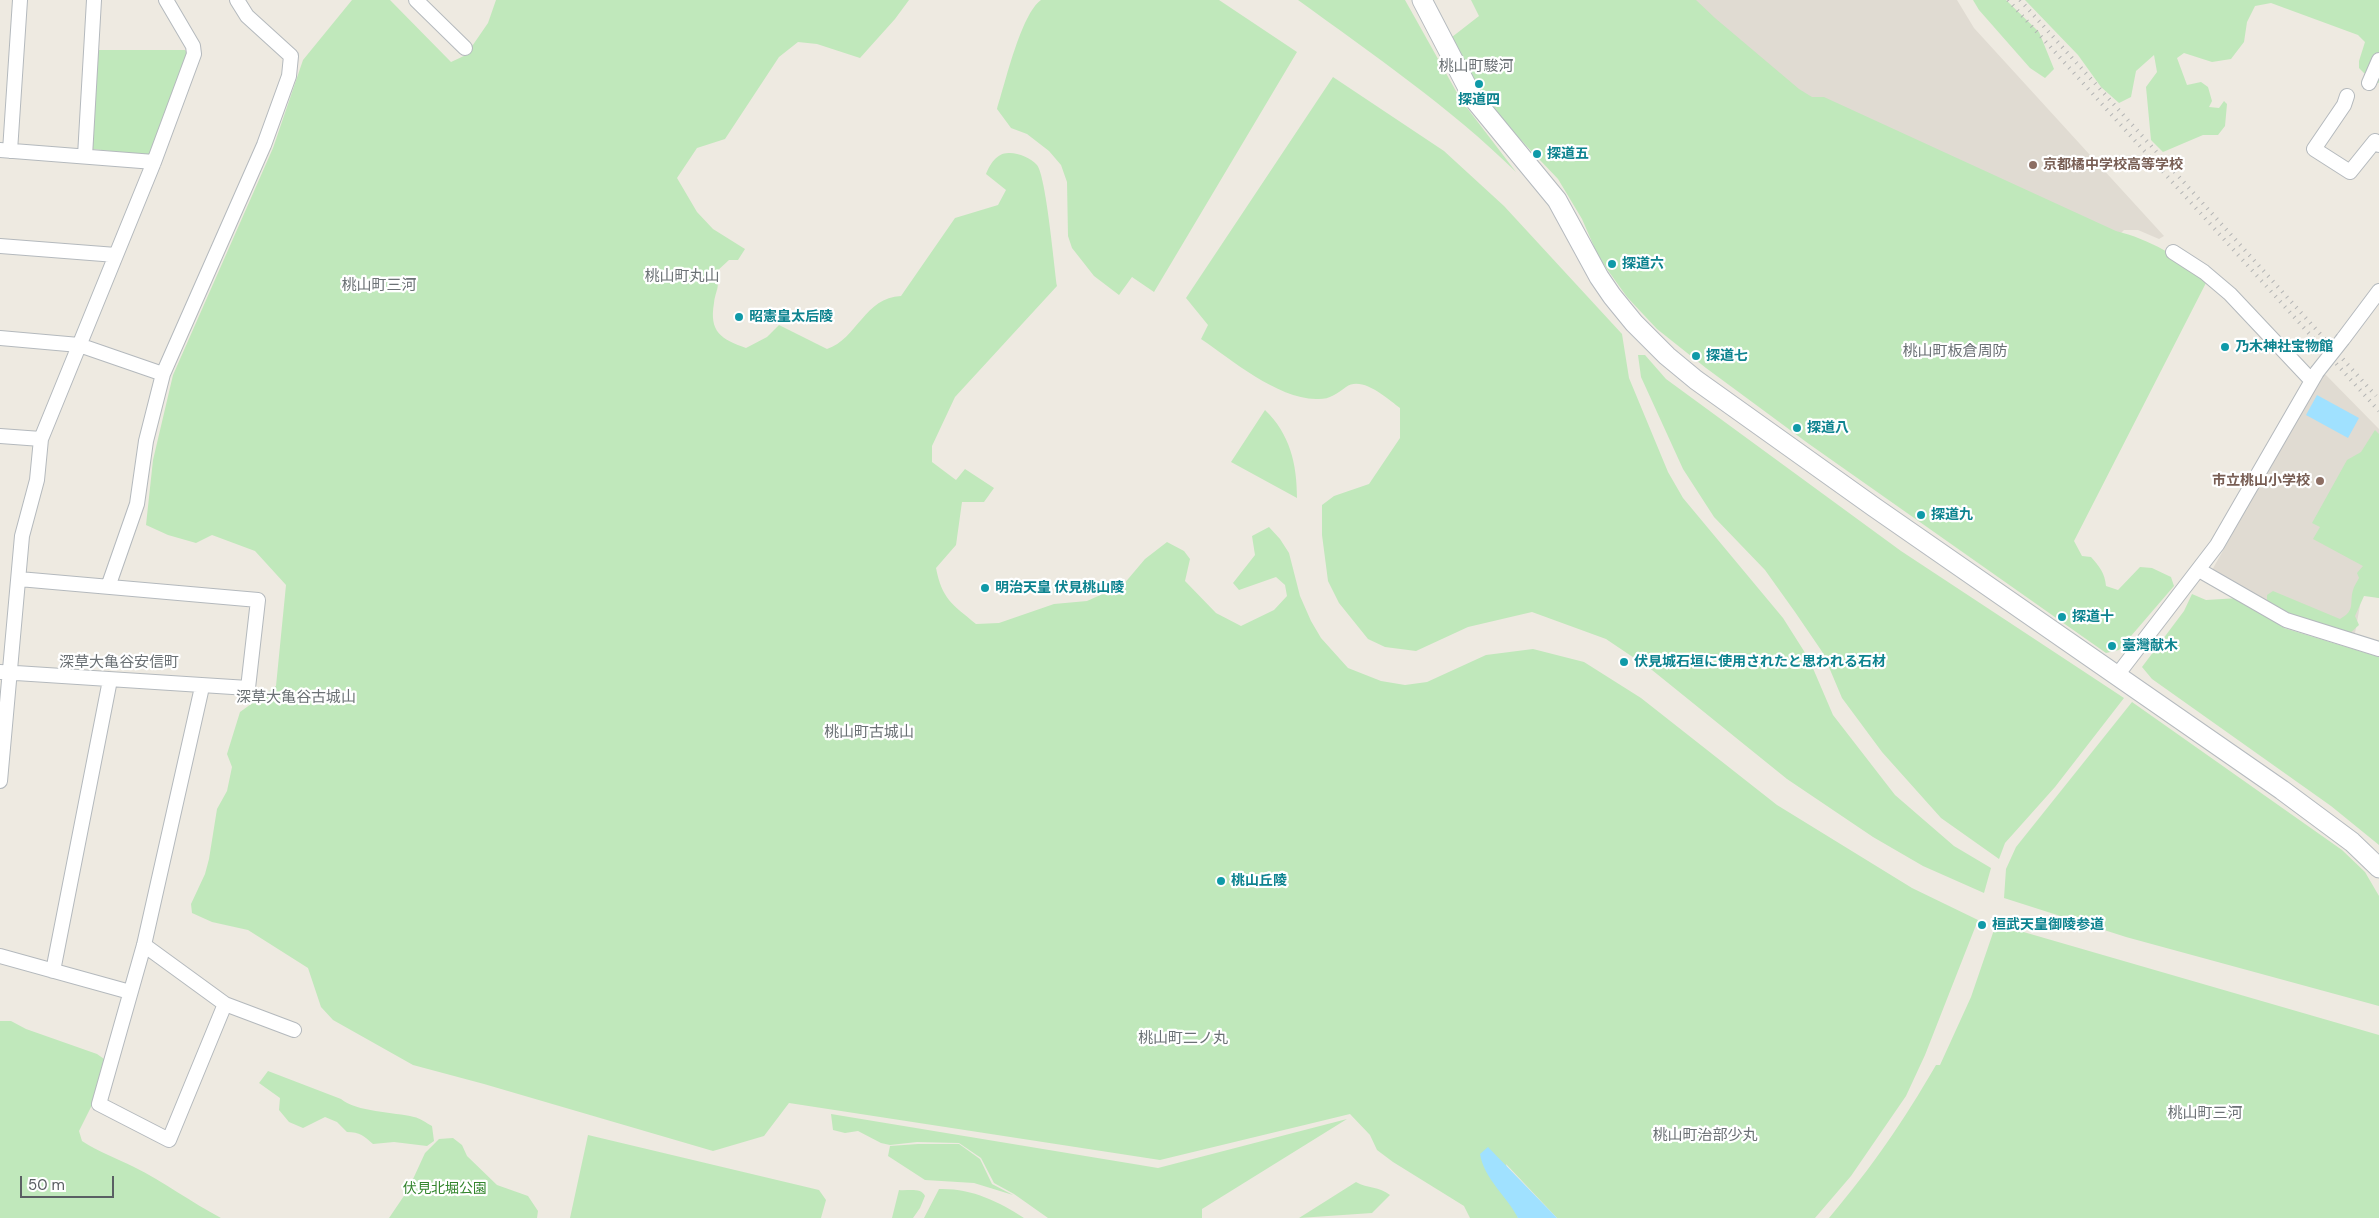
<!DOCTYPE html>
<meta charset="utf-8">
<style>
body{margin:0}
#map{position:relative;width:2379px;height:1218px;overflow:hidden;background:#eeeae1;font-family:"DM Sans",sans-serif}
canvas{display:block}
.scale{position:absolute;left:20px;top:1176px;width:94px;height:22px;box-sizing:border-box;border:2px solid #5a5f63;border-top:0;padding-left:6px;font-size:15px;line-height:18px;white-space:nowrap;color:#5a5f63;-webkit-text-stroke:4px #fff;paint-order:stroke}
</style>
<div id="map">
<canvas width="2379" height="1218"></canvas>
<div class="scale">50 m</div>
</div>
<script>
const context = document.querySelector('canvas').getContext('2d');
context.lineJoin = 'round';
function fillPath(path, color) {
  context.fillStyle = color;
  context.fill(path, 'evenodd');
}
function stroke(path, color, width, dash) {
  context.strokeStyle = color;
  context.lineWidth = width;
  context.lineCap = dash ? 'butt' : 'round';
  context.setLineDash(dash || []);
  context.stroke(path);
}
function write(font, color, halo, rows, align = 'center') {
  context.font = font + ' "DM Sans","Noto Sans JP",sans-serif';
  context.lineWidth = 4.5;
  context.setLineDash([]);
  context.textBaseline = 'middle';
  context.strokeStyle = halo;
  context.fillStyle = color;
  for (const [text, x, y, turn = 0] of rows) {
    context.save();
    context.translate(x, y);
    context.rotate((+turn || 0) * Math.PI / 180);
    context.textAlign = isNaN(turn) ? turn : align;
    if (halo) context.strokeText(text, 0, 0);
    context.fillText(text, 0, 0);
    context.restore();
  }
}
const education = new Path2D(`
 M 1694,0 L 1957,0 L 1974,28 L 2164,236 L 2159,239 L 2138,230 L 2124,230 L 2120,234 L 1812,99 L 1799,92 L 1715,21 Z
 M 2323,372 L 2379,429 L 2379,598 L 2362,594 L 2354,639 L 2288,616 L 2211,572 Z`);
const green = new Path2D(`
 M 352,0 L 390,0 L 451,62 L 466,55 L 488,23 L 496,0 L 909,0 L 895,19 L 860,58 L 817,44 L 798,42 L 779,57 L 725,139 L 697,148 L 677,178 L 697,212 L 713,229 L 745,249 L 738,260 L 729,260 L 715,273 C 721,288 716,288 714,303 C 709,332 721,339 746,348 L 767,337 L 779,325 L 827,349 C 857,339 865,297 901,296 L 955,218 L 998,205 L 1006,190 L 986,174 C 990,164 997,152 1010,153 C 1019,153 1031,158 1037,165 C 1046,176 1054,265 1057,286 L 955,397 L 932,446 L 932,462 L 956,480 L 965,469 L 994,488 L 984,502 L 962,502 L 956,545 L 936,568 C 942,599 952,604 976,624 L 999,623 L 1054,604 L 1087,601 L 1123,585 L 1145,559 L 1167,542 L 1184,551 L 1190,559 L 1185,581 L 1216,613 L 1241,626 L 1274,610 L 1287,596 L 1285,585 L 1276,577 L 1239,590 L 1233,583 L 1255,555 L 1252,536 L 1269,527 L 1280,539 L 1289,553 L 1300,596 L 1311,621 L 1321,638 L 1348,668 L 1381,681 L 1405,685 L 1427,682 L 1486,655 L 1533,649 L 1584,662 L 1641,698 L 1777,805 L 1912,888 L 1978,920 L 1925,1055 L 1906,1096 L 1851,1176 L 1815,1218 L 1557,1218 L 1506,1164 L 1518,1218 L 1470,1218 L 1464,1206 L 1393,1162 L 1377,1150 L 1370,1135 L 1350,1114 L 1160,1160 L 789,1103 L 764,1136 L 713,1151 L 484,1084 L 413,1065 L 333,1020 L 321,1007 L 308,968 L 248,930 L 212,922 L 192,913 L 191,904 L 205,874 L 209,859 L 217,809 L 227,791 L 232,767 L 227,754 L 240,712 L 276,686 L 286,585 L 255,551 L 212,535 L 196,543 L 168,535 L 146,525 L 153,460 L 173,375 L 273,148 L 303,60 Z
 M 1041,0 L 1219,0 L 1297,52 L 1154,292 L 1132,277 L 1119,295 L 1094,276 L 1072,248 L 1068,236 L 1067,182 L 1061,165 L 1049,151 L 1027,134 L 1011,128 L 997,109 C 1005,84 1021,14 1041,0 Z
 M 1298,0 L 1405,0 L 1461,100 L 1516,172 C 1450,107 1372,54 1298,0 Z
 M 1471,0 L 1696,0 L 1715,18 L 1799,89 L 1812,97 L 1824,97 L 2116,231 C 2149,239 2181,258 2208,279 L 2074,541 L 2082,556 L 2091,557 C 2099,566 2105,573 2106,586 L 2118,590 L 2140,567 L 2152,568 L 2171,577 L 2174,586 L 2119,650 L 2106,653 L 1809,444 L 1706,368 L 1657,329 L 1627,297 L 1599,258 L 1582,219 L 1558,179 L 1519,138 L 1485,98 L 1455,53 L 1452,37 L 1479,16 Z
 M 1973,0 L 2006,0 L 2039,32 L 2054,69 L 2045,78 L 2030,68 L 1979,10 Z
 M 2025,0 L 2379,0 L 2379,83 L 2369,78 L 2359,68 L 2359,61 L 2365,42 L 2358,35 L 2271,3 L 2255,6 L 2247,22 L 2244,42 L 2231,59 L 2212,62 L 2184,53 L 2177,58 L 2187,85 L 2201,82 L 2208,87 L 2212,101 L 2209,107 L 2219,108 L 2224,101 L 2227,104 L 2225,126 L 2218,135 L 2203,135 L 2163,152 L 2151,140 L 2146,87 L 2157,72 L 2154,55 L 2136,71 L 2131,97 L 2119,103 L 2101,87 L 2078,55 Z
 M 98,50 L 185,50 L 190,57 L 153,152 L 149,155 L 92,149 Z
 M 1333,77 L 1444,151 L 1504,206 L 1622,334 L 1629,378 L 1668,472 L 1683,498 L 1783,618 L 1809,659 L 1833,715 L 1895,795 L 1954,846 L 1991,868 L 1984,893 L 1923,866 L 1873,837 L 1787,779 L 1652,670 L 1606,639 L 1532,612 L 1468,627 L 1416,651 L 1385,647 L 1368,639 L 1339,603 L 1328,581 L 1322,535 L 1322,505 L 1334,496 L 1369,484 L 1400,438 L 1400,408 C 1388,399 1362,375 1346,387 C 1336,394 1329,400 1316,399 C 1276,398 1232,360 1201,339 L 1208,325 L 1186,298 Z
 M 1638,355 L 1645,355 L 1666,379 L 1901,551 L 2124,698 L 2055,787 L 2005,843 L 1999,859 L 1941,818 L 1882,752 L 1842,698 L 1823,653 L 1795,612 L 1765,570 L 1714,517 L 1683,469 L 1641,377 Z
 M 1265,410 C 1290,434 1297,464 1297,498 L 1231,462 Z
 M 2375,430 L 2379,434 L 2379,598 L 2364,596 L 2355,616 L 2359,625 L 2348,635 L 2297,621 L 2267,602 L 2267,595 L 2273,591 L 2340,619 C 2356,610 2349,604 2353,590 C 2354,586 2357,582 2359,578 L 2357,573 L 2363,566 L 2313,539 L 2320,527 L 2312,523 L 2347,460 L 2361,452 Z
 M 2192,594 L 2206,600 L 2239,598 L 2284,628 L 2379,657 L 2379,845 L 2331,806 L 2152,679 L 2142,667 L 2184,611 Z
 M 2132,702 L 2342,850 L 2365,872 L 2379,896 L 2379,1006 L 2126,937 L 2004,898 L 2006,869 L 2016,847 Z
 M 1996,924 L 2379,1035 L 2379,1218 L 1829,1218 C 1872,1167 1903,1122 1936,1065 L 1940,1065 L 1971,997 Z
 M 0,1021 L 11,1021 L 26,1029 L 97,1054 L 107,1061 L 93,1103 L 79,1131 L 82,1141 C 99,1152 116,1158 134,1167 C 164,1182 191,1202 221,1218 L 0,1218 Z
 M 268,1071 L 341,1099 C 356,1112 394,1112 414,1117 C 420,1118 426,1123 432,1126 L 434,1141 L 427,1146 L 394,1142 L 373,1144 C 364,1136 360,1132 347,1132 L 337,1122 L 325,1117 L 303,1128 L 289,1122 L 279,1110 L 280,1098 L 259,1083 Z
 M 831,1114 L 1158,1168 L 1347,1119 L 1202,1209 L 1202,1218 L 1048,1218 L 1014,1194 L 994,1183 L 981,1158 L 959,1143 L 917,1142 L 890,1145 L 881,1143 L 858,1131 L 845,1133 L 833,1130 Z
 M 588,1135 L 819,1190 L 826,1200 L 821,1218 L 570,1218 Z
 M 453,1138 L 462,1145 L 467,1156 L 497,1185 L 528,1196 L 538,1211 L 537,1218 L 389,1218 L 408,1190 L 425,1153 L 439,1139 Z
 M 918,1144 L 959,1144 L 980,1159 L 992,1184 L 1013,1195 L 974,1183 L 925,1180 L 888,1156 L 890,1146 Z
 M 1356,1182 C 1368,1189 1379,1186 1390,1195 L 1372,1213 L 1299,1218 Z
 M 939,1189 C 971,1188 998,1201 1024,1218 L 924,1218 Z
 M 899,1190 C 908,1191 921,1187 925,1196 L 920,1208 L 913,1218 L 892,1218 Z`);
const water = new Path2D(`
 M 2317,395 L 2359,418 L 2348,438 L 2306,415 Z
 M 1488,1147 L 1557,1218 L 1518,1218 C 1507,1196 1484,1179 1480,1154 Z`);
const street = new Path2D(`
 M 416,0 L 465,48
 M 2369,83 L 2379,60
 M 2347,96 L 2344,105 L 2314,149 L 2350,172 L 2375,141 L 2379,145
 M 0,150 L 154,162
 M 10,151 L 20,0
 M 85,156 L 94,0
 M 0,246 L 116,255
 M 2173,252 L 2204,272 L 2230,294 L 2311,380
 M 0,338 L 79,345 L 163,374
 M 2343,339 L 2379,291
 M 0,436 L 41,439
 M 2199,570 L 2286,620 L 2379,649
 M 108,587 L 137,504 L 146,441 L 163,374 L 264,145 L 289,76 L 291,56 L 247,16 L 237,0
 M 0,672 L 248,688 L 258,600 L 19,579
 M 2118,674 L 2217,545 L 2317,372
 M 202,687 L 144,945 L 99,1104 L 169,1140 L 225,1004
 M 0,781 L 22,536 L 37,480 L 41,439 L 154,162 L 194,54 L 193,46 L 166,0
 M 144,945 L 225,1004 L 294,1030
 M 0,956 L 130,992
 M 53,971 L 110,680`);
const secondary = new Path2D(`
 M 1422,0 L 1473,98 L 1557,200 L 1599,277 L 1612,296 L 1634,323 L 1667,356 L 1696,380 L 1874,507 L 2282,790 L 2352,842 L 2379,868`);
const rail = new Path2D(`
 M 2008,0 L 2379,411
 M 2020,0 L 2376,396`);
const streetBridge = new Path2D(`
 M 2317,372 L 2343,339`);
const markers = [
 [1479,84,5,"#0f9aa8"],
 [1537,154,5,"#0f9aa8"],
 [2033,165,5,"#8d6e63"],
 [1612,264,5,"#0f9aa8"],
 [739,317,5,"#0f9aa8"],
 [2225,347,5,"#0f9aa8"],
 [1696,356,5,"#0f9aa8"],
 [1797,428,5,"#0f9aa8"],
 [2320,481,5,"#8d6e63"],
 [1921,515,5,"#0f9aa8"],
 [985,588,5,"#0f9aa8"],
 [2062,617,5,"#0f9aa8"],
 [2112,646,5,"#0f9aa8"],
 [1624,662,5,"#0f9aa8"],
 [1221,881,5,"#0f9aa8"],
 [1982,925,5,"#0f9aa8"]
];
const cultureNames = [
 ["探道四",1479,100,"center"],
 ["探道五",1547,154],
 ["探道六",1622,264],
 ["昭憲皇太后陵",749,317],
 ["乃木神社宝物館",2235,347],
 ["探道七",1706,356],
 ["探道八",1807,428],
 ["探道九",1931,515],
 ["明治天皇 伏見桃山陵",995,588],
 ["探道十",2072,617],
 ["臺灣献木",2122,646],
 ["伏見城石垣に使用されたと思われる石材",1634,662],
 ["桃山丘陵",1231,881],
 ["桓武天皇御陵参道",1992,925]
];
const educationNames = [
 ["京都橘中学校高等学校",2043,165],
 ["市立桃山小学校",2310,481,"right"]
];
const parkNames = [
 ["伏見北堀公園",445,1189]
];
const neighbourhoodNames = [
 ["桃山町駿河",1476,67],
 ["桃山町丸山",682,277],
 ["桃山町三河",379,286],
 ["桃山町板倉周防",1955,352],
 ["深草大亀谷安信町",119,663],
 ["深草大亀谷古城山",296,698],
 ["桃山町古城山",869,733],
 ["桃山町二ノ丸",1183,1039],
 ["桃山町三河",2205,1114],
 ["桃山町治部少丸",1705,1136]
];
fillPath(education, '#e0dbd2');
fillPath(green, '#c0e8bb');
fillPath(water, '#a0e1ff');
stroke(street, '#b4b9bd', 16);
stroke(secondary, '#b5babf', 21);
stroke(street, '#fff', 14);
stroke(secondary, '#fff', 19);
stroke(rail, '#b3b4b4', 4, [1, 6]);
stroke(streetBridge, '#b4b9bd', 16, []);
stroke(streetBridge, '#fff', 14);
for (const [x, y, r, color] of markers) {
  const dot = new Path2D();
  dot.arc(x, y, r, 0, 2 * Math.PI);
  context.fillStyle = color;
  context.fill(dot);
  stroke(dot, '#fff', 2);
}
write('bold 14px', '#0d838f', '#fff', cultureNames, 'left');
write('bold 14px', '#785e54', '#fff', educationNames, 'left');
write('14px', '#34862e', '#fff', parkNames);
write('15px', '#6b7175', '#fff', neighbourhoodNames);
</script>
